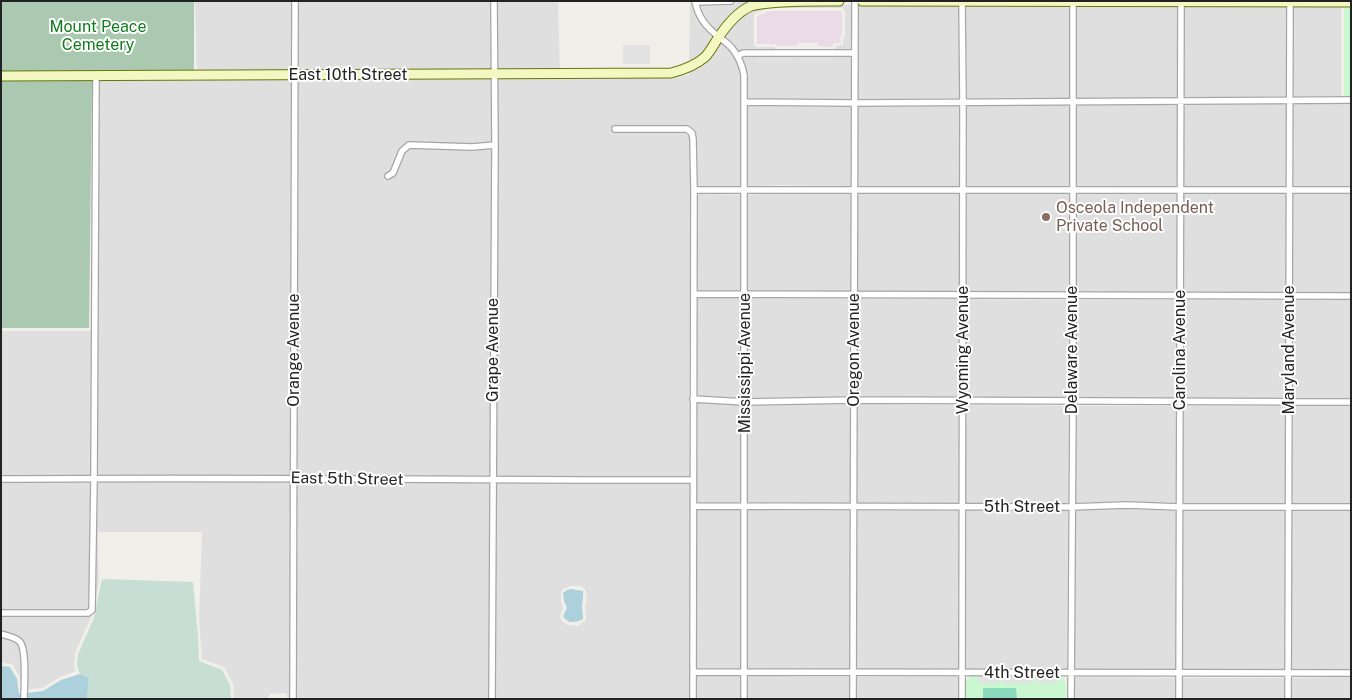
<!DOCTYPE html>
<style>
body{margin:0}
#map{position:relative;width:1352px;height:700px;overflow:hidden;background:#f1efe9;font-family:"Public Sans",sans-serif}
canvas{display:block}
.frame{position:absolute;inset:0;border:2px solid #222;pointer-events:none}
</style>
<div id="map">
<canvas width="1352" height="700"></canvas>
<div class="frame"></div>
</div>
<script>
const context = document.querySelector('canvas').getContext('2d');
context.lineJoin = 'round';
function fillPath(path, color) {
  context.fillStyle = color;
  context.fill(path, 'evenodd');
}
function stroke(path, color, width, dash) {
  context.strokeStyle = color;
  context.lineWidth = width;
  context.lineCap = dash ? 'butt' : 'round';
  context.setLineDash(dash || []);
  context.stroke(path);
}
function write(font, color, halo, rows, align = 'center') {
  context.font = font + ' "Public Sans",sans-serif';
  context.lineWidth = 4;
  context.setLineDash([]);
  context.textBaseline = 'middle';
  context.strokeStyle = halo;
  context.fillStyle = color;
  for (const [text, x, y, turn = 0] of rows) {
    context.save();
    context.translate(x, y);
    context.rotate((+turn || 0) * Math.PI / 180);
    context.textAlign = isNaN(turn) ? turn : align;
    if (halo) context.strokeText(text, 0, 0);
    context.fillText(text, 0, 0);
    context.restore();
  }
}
const residential = new Path2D(`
 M 195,1 L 558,1 L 560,70 L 197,72 Z
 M 690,1 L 692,1 L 693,10 L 703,27 L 714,38 L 703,53 L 689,63 Z
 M 742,1 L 754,1 L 718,32 L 708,22 L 700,6 L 731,5 Z
 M 776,5 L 851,5 L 851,49 L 835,49 L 836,46 L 843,45 L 843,39 L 845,37 L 845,11 L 842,8 L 770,8 L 755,13 L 754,16 L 754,45 L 757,47 L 774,47 L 775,49 L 743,49 L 739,52 L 733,43 L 724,36 L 738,19 L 744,14 L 753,9 Z
 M 858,5 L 959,6 L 960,98 L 858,99 Z
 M 965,6 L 1069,6 L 1069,98 L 967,98 Z
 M 1076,6 L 1177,6 L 1177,98 L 1076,98 Z
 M 1184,6 L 1286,6 L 1286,96 L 1184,98 Z
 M 1293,6 L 1341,6 L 1341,96 L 1292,96 Z
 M 720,42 L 728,48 L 735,59 L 740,68 L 741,75 L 741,187 L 698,186 L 697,139 L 695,131 L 689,126 L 612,125 L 612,133 L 686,133 L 689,135 L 690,139 L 691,190 L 689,403 L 690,506 L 689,699 L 288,699 L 287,694 L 284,693 L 270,694 L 267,699 L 234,699 L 233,684 L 224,667 L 202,659 L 199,621 L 202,532 L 98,532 L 99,582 L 91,617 L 75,653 L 74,666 L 76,671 L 60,677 L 42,688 L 22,690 L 20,677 L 12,664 L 1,662 L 1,331 L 89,331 L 92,330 L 94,174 L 99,173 L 94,79 L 662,78 L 689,75 L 689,71 L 697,68 ZM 571,586 L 580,586 L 585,589 L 586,592 L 587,601 L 585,606 L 586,619 L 585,621 L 578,626 L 568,625 L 562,621 L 560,616 L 563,608 L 561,601 L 561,591 L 563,589 Z
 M 744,57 L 851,57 L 851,99 L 748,98 L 748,74 L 742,58 Z
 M 1286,104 L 1286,186 L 1183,186 L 1184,105 Z
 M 1292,104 L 1351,104 L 1351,186 L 1293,186 Z
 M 1069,105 L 1069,186 L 967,186 L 967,106 Z
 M 1076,105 L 1177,105 L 1177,186 L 1076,186 Z
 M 748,106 L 851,107 L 851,186 L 778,185 L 748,187 Z
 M 960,106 L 960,186 L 857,186 L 858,107 Z
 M 778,193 L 851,193 L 851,291 L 748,291 L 748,195 Z
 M 857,193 L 960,193 L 960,291 L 857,291 Z
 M 967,193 L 1069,193 L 1069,292 L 966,291 Z
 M 1076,193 L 1177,194 L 1177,292 L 1076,292 Z
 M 1191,193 L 1286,194 L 1286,292 L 1184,292 L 1183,194 Z
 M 698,194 L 741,195 L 741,291 L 697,290 Z
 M 1293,194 L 1351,194 L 1351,292 L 1292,292 Z
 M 697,298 L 741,298 L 741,398 L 696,396 Z
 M 748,298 L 850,299 L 850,396 L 748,398 Z
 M 857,299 L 960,299 L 960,397 L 857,396 Z
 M 966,299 L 1069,300 L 1069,398 L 966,397 Z
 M 1076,300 L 1177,300 L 1176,398 L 1076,398 Z
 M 1184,300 L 1286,300 L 1285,398 L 1183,398 Z
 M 1292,300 L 1351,300 L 1351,398 L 1292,398 Z
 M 696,403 L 741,405 L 741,502 L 697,502 Z
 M 850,404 L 850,503 L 748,502 L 748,406 Z
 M 857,404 L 960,405 L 959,503 L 857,503 Z
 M 966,405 L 1069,406 L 1068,503 L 966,503 Z
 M 1076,406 L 1176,406 L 1176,503 L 1126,501 L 1074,503 Z
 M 1183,406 L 1285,406 L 1285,503 L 1183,504 Z
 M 1292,406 L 1351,406 L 1351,503 L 1292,503 Z
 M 1126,509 L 1176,511 L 1176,670 L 1074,670 L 1074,510 Z
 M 697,510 L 741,510 L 741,668 L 696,668 Z
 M 748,510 L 850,511 L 850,669 L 747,668 Z
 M 966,510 L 1068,511 L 1067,670 L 966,669 Z
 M 857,511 L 959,511 L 959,669 L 856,669 Z
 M 1183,511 L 1285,511 L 1285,670 L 1183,670 Z
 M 1292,511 L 1351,511 L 1351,669 L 1292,670 Z
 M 696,676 L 741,676 L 740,699 L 696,699 Z
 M 747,676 L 850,677 L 850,699 L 747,699 Z
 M 856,677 L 959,677 L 959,699 L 856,699 Z
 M 1074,677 L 1176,678 L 1176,699 L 1074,699 Z
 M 1351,677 L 1351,699 L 1292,699 L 1292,678 Z
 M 1183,678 L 1285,678 L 1285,699 L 1183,699 Z`);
const industrial = new Path2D(`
 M 770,11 L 842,11 L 842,36 L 840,36 L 841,43 L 833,43 L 833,47 L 818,46 L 818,43 L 798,43 L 797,46 L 777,46 L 776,44 L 757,44 L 757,16 Z`);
const wetland = new Path2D(`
 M 102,579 L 193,582 L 198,635 L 199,661 L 222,670 L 230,685 L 231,699 L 87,699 L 89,678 L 80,674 L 77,666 L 78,654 L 94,618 Z`);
const cemetery = new Path2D(`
 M 1,1 L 194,1 L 194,71 L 1,71 Z
 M 1,80 L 92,80 L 89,328 L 1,328 Z`);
const park = new Path2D(`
 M 1344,6 L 1351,6 L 1351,97 L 1344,97 Z
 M 971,676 L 1062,677 C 1068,682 1066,691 1066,699 L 965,699 L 965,682 Z`);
const pitch = new Path2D(`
 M 983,688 L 1016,688 L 1017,699 L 983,699 Z`);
const parking = new Path2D(`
 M 623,45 L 650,45 L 650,64 L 623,64 Z
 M 757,56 L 791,56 L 791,62 L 757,62 Z
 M 802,56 L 832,56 L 832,62 L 802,62 Z
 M 978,676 L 999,677 L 999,683 L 978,683 Z
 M 1032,676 L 1032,683 L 1003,683 L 1003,677 Z
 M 1035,676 L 1057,677 L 1057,683 L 1036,683 Z`);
const water = new Path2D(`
 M 571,589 L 583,591 C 584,597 582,601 582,607 C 582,611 583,615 583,619 C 576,623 567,624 563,616 L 567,608 L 564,601 L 563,593 L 567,590 Z
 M 1,666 L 10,667 L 17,679 L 19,694 L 43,691 L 61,680 L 80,674 L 89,678 L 87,699 L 1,699 Z`);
const street = new Path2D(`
 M 695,1 C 698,17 706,27 719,37 C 723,40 727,43 731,47 C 738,55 742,64 744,75 L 744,699
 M 962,1 L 963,102 L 962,699
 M 695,2 L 731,1
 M 738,56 L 743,53 L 854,53
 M 744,102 L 854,103 L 1351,100
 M 615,129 L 687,129 L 692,133 L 693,139 L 694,190 L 693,699
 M 388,176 L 393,173 L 402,151 L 409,145 L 472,147 L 495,145
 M 694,190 L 1351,190
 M 694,294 L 1351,296
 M 693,399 L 745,402 L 853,400 L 1351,402
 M 1,479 C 232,477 463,480 693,480
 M 694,506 L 1071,507 L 1127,505 L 1179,507 L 1351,507
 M 1,613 L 88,613 L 92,610 L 94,479 L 96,76
 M 1,634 C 7,636 16,637 20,642 C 27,650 24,687 24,699
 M 693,672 L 1351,673
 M 293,699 L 295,1
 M 492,699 L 495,145 L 494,1
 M 853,699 L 855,1
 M 1071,699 L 1073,402 L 1073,1
 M 1179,699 L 1181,1
 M 1288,699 L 1290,1`);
const secondary = new Path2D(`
 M 862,1 L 1351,2
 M 1,76 L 671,73 C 683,70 695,66 705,57 C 710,52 714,44 718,38 C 726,26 737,12 751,6 C 772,0 815,1 839,1`);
const markers = [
 [1046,217,5,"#8d6e63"]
];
const parkNames = [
 ["Mount Peace",98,27],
 ["Cemetery",98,45]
];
const streetNames = [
 ["East 10th Street",348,75],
 ["Orange Avenue",294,350,-90],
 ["Grape Avenue",493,350,-90],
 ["Oregon Avenue",854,350,-90],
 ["Wyoming Avenue",963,350,-90],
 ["Delaware Avenue",1072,350,-90],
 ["Carolina Avenue",1180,350,-90],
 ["Maryland Avenue",1289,350,-90],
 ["Mississippi Avenue",745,363,-90],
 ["East 5th Street",347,479,1],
 ["5th Street",1022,507],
 ["4th Street",1022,673]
];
const educationNames = [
 ["Osceola Independent",1056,208],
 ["Private School",1056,226]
];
fillPath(residential, '#e0dfdf');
fillPath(industrial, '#eadbe7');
fillPath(wetland, '#c7ded4');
fillPath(cemetery, '#abc9b0');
fillPath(park, '#caf7cf');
fillPath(pitch, '#8cdbbf');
fillPath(parking, '#e2e2e2');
fillPath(water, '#acd0dc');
stroke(street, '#a6a6a6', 8);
stroke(secondary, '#68760b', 11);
stroke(street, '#fff', 5.5);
stroke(secondary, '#f3f7c1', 9);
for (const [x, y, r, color] of markers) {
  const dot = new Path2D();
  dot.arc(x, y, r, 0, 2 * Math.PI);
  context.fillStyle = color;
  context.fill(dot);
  stroke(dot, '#fff', 2);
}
write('16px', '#127d1e', '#fff', parkNames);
write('16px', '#222', '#fff', streetNames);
write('16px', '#785e54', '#fff', educationNames, 'left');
</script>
